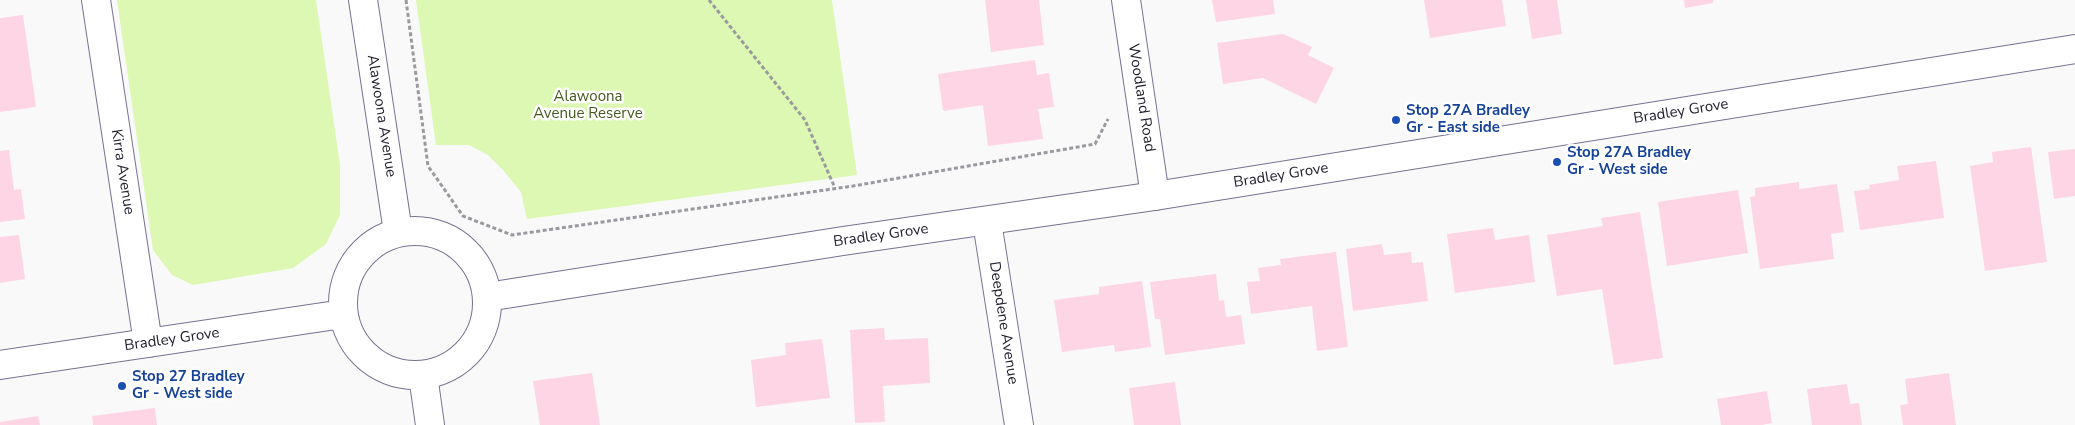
<!DOCTYPE html>
<style>
body{margin:0}
canvas{display:block;background:#f9f9f9}
</style>
<canvas width="2075" height="425"></canvas>
<script>
const context = document.querySelector('canvas').getContext('2d');
context.lineJoin = 'round';
function fillPath(path, color) {
  context.fillStyle = color;
  context.fill(path, 'evenodd');
}
function stroke(path, color, width, dash) {
  context.strokeStyle = color;
  context.lineWidth = width;
  context.lineCap = dash ? 'butt' : 'round';
  context.setLineDash(dash || []);
  context.stroke(path);
}
function write(font, color, halo, rows, align = 'center') {
  context.font = font + ' "Nunito Sans",sans-serif';
  context.lineWidth = 5;
  context.setLineDash([]);
  context.textBaseline = 'middle';
  context.strokeStyle = halo;
  context.fillStyle = color;
  for (const [text, x, y, turn = 0] of rows) {
    context.save();
    context.translate(x, y);
    context.rotate((+turn || 0) * Math.PI / 180);
    context.textAlign = isNaN(turn) ? turn : align;
    if (halo) context.strokeText(text, 0, 0);
    context.fillText(text, 0, 0);
    context.restore();
  }
}
const green = new Path2D(`
 M 117,0 L 316,0 L 340,165 L 340,215 L 326,244 L 293,268 L 193,285 L 172,275 L 153,250 Z
 M 416,0 L 832,0 L 857,175 L 527,219 L 521,192 L 503,170 L 488,155 L 469,145 L 436,145 Z`);
const building = new Path2D(`
 M 985,0 L 1039,0 L 1044,45 L 991,52 Z
 M 1212,0 L 1273,0 L 1275,14 L 1216,22 Z
 M 1424,0 L 1502,0 L 1506,26 L 1430,38 Z
 M 1526,0 L 1557,0 L 1562,34 L 1532,39 Z
 M 1684,0 L 1713,0 L 1713,3 L 1685,8 Z
 M 23,15 L 36,107 L 0,112 L 0,18 Z
 M 1283,34 L 1312,47 L 1308,55 L 1334,68 L 1316,104 L 1263,78 L 1223,84 L 1217,43 Z
 M 1035,60 L 1037,75 L 1049,73 L 1054,107 L 1038,109 L 1043,139 L 988,146 L 983,105 L 943,111 L 938,74 Z
 M 2031,147 L 2047,262 L 1985,271 L 1970,166 L 1993,162 L 1992,152 Z
 M 2075,149 L 2075,196 L 2054,199 L 2048,152 Z
 M 9,150 L 14,190 L 21,189 L 25,219 L 0,222 L 0,151 Z
 M 1936,161 L 1944,218 L 1860,230 L 1854,191 L 1870,189 L 1869,185 L 1899,180 L 1897,166 Z
 M 1799,182 L 1799,189 L 1837,184 L 1844,232 L 1831,234 L 1834,259 L 1760,269 L 1750,197 L 1755,196 L 1755,188 Z
 M 1738,190 L 1748,253 L 1667,266 L 1658,202 Z
 M 1640,212 L 1663,358 L 1614,365 L 1602,289 L 1557,296 L 1547,235 L 1603,226 L 1601,218 Z
 M 1493,228 L 1495,240 L 1529,235 L 1535,282 L 1455,293 L 1447,234 Z
 M 19,235 L 25,279 L 0,283 L 0,237 Z
 M 1382,244 L 1384,255 L 1411,252 L 1412,263 L 1423,262 L 1428,301 L 1353,311 L 1346,249 Z
 M 1336,252 L 1348,347 L 1317,351 L 1312,306 L 1251,314 L 1247,282 L 1260,281 L 1258,268 L 1281,265 L 1280,259 Z
 M 1216,274 L 1219,301 L 1224,300 L 1226,317 L 1241,315 L 1245,344 L 1165,355 L 1160,319 L 1155,319 L 1150,282 Z
 M 1142,281 L 1151,347 L 1115,352 L 1114,345 L 1062,352 L 1054,300 L 1099,294 L 1099,287 Z
 M 884,328 L 885,340 L 928,338 L 930,383 L 883,386 L 885,422 L 855,423 L 850,330 Z
 M 822,339 L 830,398 L 756,407 L 751,360 L 786,355 L 785,343 Z
 M 592,373 L 600,425 L 540,425 L 533,381 Z
 M 1949,373 L 1956,425 L 1903,425 L 1900,405 L 1908,404 L 1905,379 Z
 M 1175,382 L 1181,425 L 1134,425 L 1129,388 Z
 M 1847,384 L 1850,404 L 1859,403 L 1862,425 L 1812,425 L 1807,389 Z
 M 1767,391 L 1772,423 L 1762,425 L 1721,425 L 1717,399 Z
 M 155,408 L 157,425 L 93,425 L 92,416 Z
 M 38,416 L 40,425 L 0,425 L 0,422 Z`);
const path = new Path2D(`
 M 406,0 L 428,166 L 463,216 L 512,235 L 853,186 L 1095,144 L 1108,119
 M 709,0 L 805,120 L 835,188`);
const street = new Path2D(`
 M 96,0 L 148,343
 M 363,0 L 398,232
 M 1126,0 L 1155,196
 M 987,222 L 1019,425`);
const secondary = new Path2D(`
 M343 303a72 72 0 1 1 144 0a72 72 0 1 1-144 0Z
 M 487,297 L 843,241 L 1155,196 L 2075,49
 M 0,365 L 343,314
 M 423,375 L 430,425`);
const markers = [
 [1396,120,5,"#1a4fb4"],
 [1557,162,5,"#1a4fb4"],
 [122,386,5,"#1a4fb4"]
];
const parkNames = [
 ["Alawoona",588,97],
 ["Avenue Reserve",588,114]
];
const streetNames = [
 ["Woodland Road",1141,98,81],
 ["Bradley Grove",1681,112,-9],
 ["Alawoona Avenue",381,116,81],
 ["Kirra Avenue",122,172,81],
 ["Bradley Grove",1281,176,-9],
 ["Bradley Grove",881,236,-8],
 ["Deepdene Avenue",1003,323,81],
 ["Bradley Grove",172,340,-8]
];
const transitNames = [
 ["Stop 27A Bradley",1406,111],
 ["Gr - East side",1406,128],
 ["Stop 27A Bradley",1567,153],
 ["Gr - West side",1567,170],
 ["Stop 27 Bradley",132,377],
 ["Gr - West side",132,394]
];
fillPath(green, '#dcf8b2');
fillPath(building, '#fed5e5');
stroke(street, '#787292', 30);
stroke(secondary, '#787292', 30);
stroke(path, '#9a999f', 3, [4, 2.5]);
stroke(street, '#fff', 28);
stroke(secondary, '#fff', 28);
for (const [x, y, r, color] of markers) {
  const dot = new Path2D();
  dot.arc(x, y, r, 0, 2 * Math.PI);
  context.fillStyle = color;
  context.fill(dot);
  stroke(dot, '#fff', 2);
}
write('15px', '#45591d', '#fff', parkNames);
write('15px', '#24212e', '#fff', streetNames);
write('bold 15px', '#164399', '#fff', transitNames, 'left');
</script>
